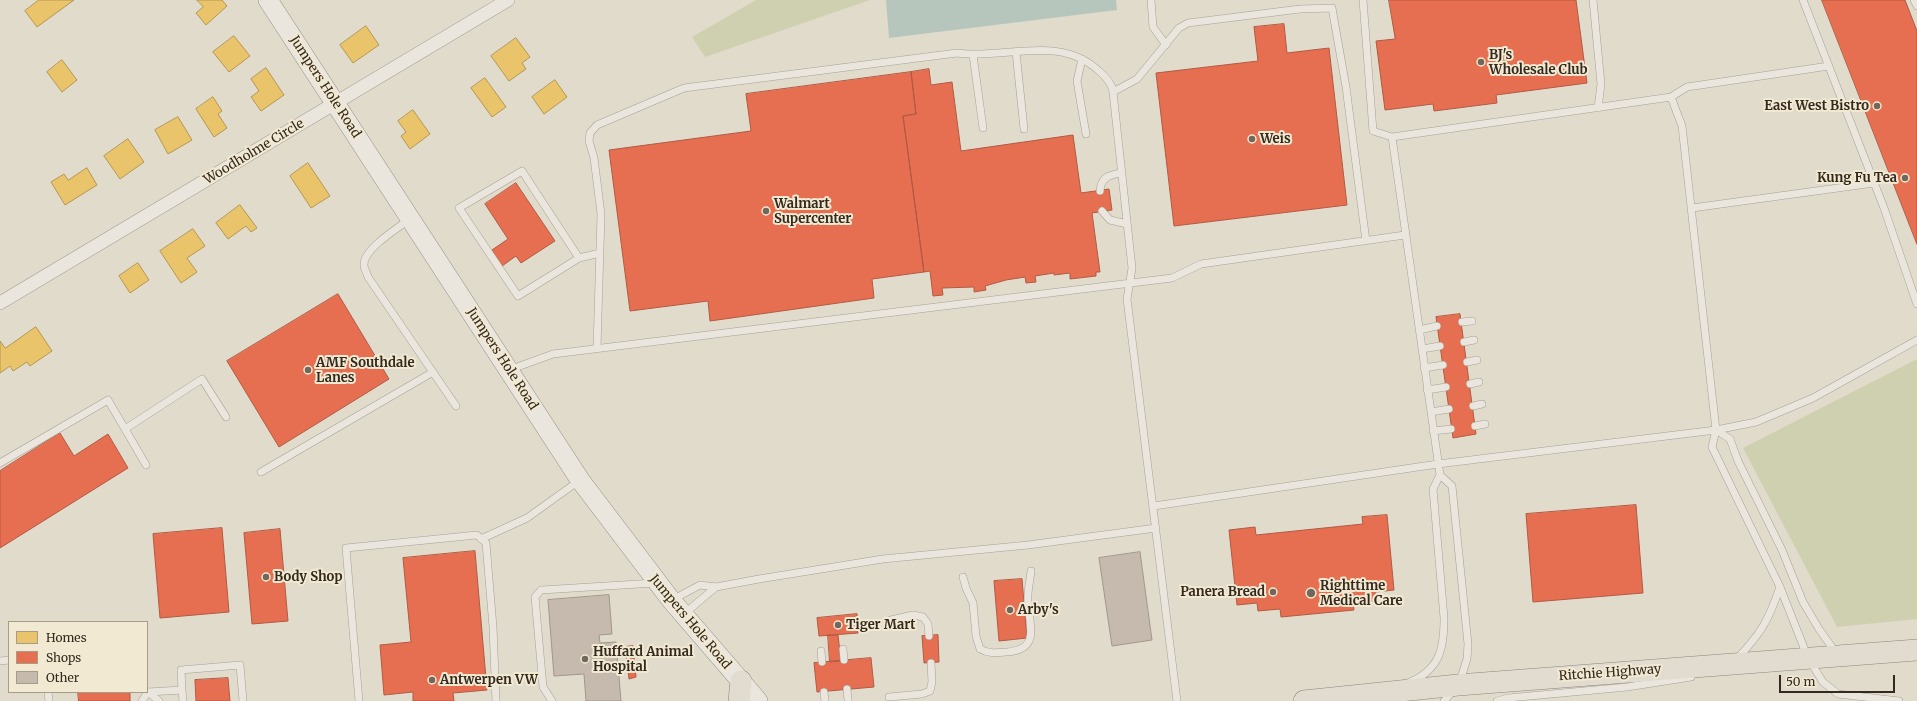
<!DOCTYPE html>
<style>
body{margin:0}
#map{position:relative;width:1917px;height:701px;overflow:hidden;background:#e1dbcc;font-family:Merriweather,serif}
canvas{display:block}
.legend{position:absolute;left:8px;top:621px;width:140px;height:72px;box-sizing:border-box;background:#f2e9d2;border:1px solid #a69c8a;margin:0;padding:5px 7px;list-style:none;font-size:12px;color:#34291e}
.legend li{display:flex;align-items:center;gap:8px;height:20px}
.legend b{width:20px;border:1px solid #a69c8a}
.scale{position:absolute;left:1779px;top:675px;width:116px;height:18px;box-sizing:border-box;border:2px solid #34291e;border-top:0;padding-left:5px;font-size:12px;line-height:14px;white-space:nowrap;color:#34291e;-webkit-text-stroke:3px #f2e9d2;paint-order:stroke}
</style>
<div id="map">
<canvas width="1917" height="701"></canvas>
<ul class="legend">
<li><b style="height:11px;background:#e9c46a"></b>Homes</li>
<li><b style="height:11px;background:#e76f51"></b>Shops</li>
<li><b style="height:11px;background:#c5baad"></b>Other</li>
</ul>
<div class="scale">50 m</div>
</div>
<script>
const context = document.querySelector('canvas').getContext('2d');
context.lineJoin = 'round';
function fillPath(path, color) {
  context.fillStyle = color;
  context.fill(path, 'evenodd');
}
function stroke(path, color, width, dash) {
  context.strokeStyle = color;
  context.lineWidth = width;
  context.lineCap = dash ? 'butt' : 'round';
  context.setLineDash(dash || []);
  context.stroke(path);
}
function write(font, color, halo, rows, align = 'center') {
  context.font = font + ' Merriweather,serif';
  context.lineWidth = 4;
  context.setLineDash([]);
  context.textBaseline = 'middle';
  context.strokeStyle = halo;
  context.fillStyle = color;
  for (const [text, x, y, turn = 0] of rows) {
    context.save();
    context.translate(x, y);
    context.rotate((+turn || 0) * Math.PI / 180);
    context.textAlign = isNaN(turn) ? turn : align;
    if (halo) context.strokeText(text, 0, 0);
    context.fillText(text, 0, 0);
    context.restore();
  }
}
const green = new Path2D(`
 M 756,0 L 870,0 L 705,57 L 692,37 Z
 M 1917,359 L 1917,619 L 1837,627 L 1743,448 Z`);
const water = new Path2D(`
 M 886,0 L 1116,0 L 1117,10 L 889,38 Z`);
const homes = new Path2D(`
 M 39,0 L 74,0 L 37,27 L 25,11 Z
 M 197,0 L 222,0 L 227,6 L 206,25 L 196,13 L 203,7 Z
 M 366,26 L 379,45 L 353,63 L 340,45 Z
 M 234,36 L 250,56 L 229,72 L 213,52 Z
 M 516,38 L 530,57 L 522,63 L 526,69 L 509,81 L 491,56 Z
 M 62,60 L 77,80 L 62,92 L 47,72 Z
 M 266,68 L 284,95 L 261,111 L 251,97 L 259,91 L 251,79 Z
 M 485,78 L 506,107 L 492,117 L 471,88 Z
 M 555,80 L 567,97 L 544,114 L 532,97 Z
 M 213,97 L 222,111 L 218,114 L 227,128 L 214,137 L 196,109 Z
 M 413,110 L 430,134 L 410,149 L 401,136 L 406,132 L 398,121 Z
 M 178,117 L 192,140 L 168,154 L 155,130 Z
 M 128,139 L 144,162 L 120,179 L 104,156 Z
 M 308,163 L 330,196 L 311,208 L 290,176 Z
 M 87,168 L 97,185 L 65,205 L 51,182 L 64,174 L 68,180 Z
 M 240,205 L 257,228 L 251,232 L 246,226 L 228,239 L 216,223 Z
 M 193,229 L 205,246 L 187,258 L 197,272 L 181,283 L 160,251 Z
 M 138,263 L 149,280 L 130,293 L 119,276 Z
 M 36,327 L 52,351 L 30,366 L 27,362 L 13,371 L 10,366 L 0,373 L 0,341 L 5,348 Z`);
const shops = new Path2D(`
 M 1389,0 L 1576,0 L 1587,83 L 1496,95 L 1497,103 L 1434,111 L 1433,104 L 1385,110 L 1376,41 L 1395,39 Z
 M 1822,0 L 1905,0 L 1917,31 L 1917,244 Z
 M 1284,24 L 1287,53 L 1329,48 L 1347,205 L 1174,226 L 1156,73 L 1258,61 L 1254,27 Z
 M 929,69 L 931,85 L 952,82 L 961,151 L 1073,135 L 1081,193 L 1109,189 L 1112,210 L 1092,213 L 1100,272 L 1096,272 L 1096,276 L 1070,279 L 1070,273 L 1054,275 L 1054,273 L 1035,276 L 1036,282 L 1026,283 L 1025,277 L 1006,280 L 985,286 L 986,290 L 974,292 L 974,287 L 942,288 L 943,295 L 933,296 L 930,271 L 924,272 L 903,116 L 916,114 L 911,72 Z
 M 911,72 L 916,114 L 903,116 L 924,272 L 872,279 L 874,298 L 710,321 L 708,301 L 630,311 L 609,150 L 751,131 L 746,94 Z
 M 516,183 L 555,241 L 521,263 L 516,256 L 502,266 L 492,250 L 508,239 L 485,204 Z
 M 338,294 L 389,379 L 279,447 L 227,361 Z
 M 1460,314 L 1476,434 L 1453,438 L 1436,317 Z
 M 60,433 L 74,456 L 108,434 L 128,468 L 0,548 L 0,471 Z
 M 1636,505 L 1643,593 L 1533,602 L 1526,514 Z
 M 1387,515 L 1394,590 L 1375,592 L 1376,601 L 1353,603 L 1354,610 L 1281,617 L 1280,609 L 1258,611 L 1257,603 L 1237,605 L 1229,530 L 1255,527 L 1256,535 L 1363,524 L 1362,517 Z
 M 222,528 L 229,612 L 160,618 L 153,534 Z
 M 280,529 L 288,621 L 252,624 L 244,533 Z
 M 475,551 L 487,690 L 453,693 L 454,701 L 413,701 L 413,692 L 384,695 L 380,645 L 411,642 L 403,558 Z
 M 1022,579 L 1027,638 L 999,641 L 994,581 Z
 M 857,614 L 858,633 L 819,636 L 817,618 Z
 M 828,635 L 838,635 L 841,661 L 830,662 Z
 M 938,635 L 939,662 L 924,663 L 922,636 Z
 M 633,646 L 636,677 L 629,679 L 625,647 Z
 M 871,658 L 874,687 L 817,692 L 814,663 Z
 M 228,678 L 230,701 L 196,701 L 195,680 Z
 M 78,692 L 130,692 L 130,701 L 79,701 Z`);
const building = new Path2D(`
 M 1140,552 L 1152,640 L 1112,646 L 1099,558 Z
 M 609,595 L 612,634 L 599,635 L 600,643 L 616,642 L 621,701 L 586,701 L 584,674 L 554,676 L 548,600 Z`);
const service = new Path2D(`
 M 1151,0 L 1153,27 L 1166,45
 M 1363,0 L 1373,131 L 1392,137
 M 1593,0 L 1601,84 L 1598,108
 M 1803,0 L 1884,208 L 1917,304
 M 1914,0 L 1917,6
 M 1016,52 L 1024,129
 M 973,55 L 983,128
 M 1082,59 L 1077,81 L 1086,134
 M 1113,92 L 1137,79 L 1179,28 L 1188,23 L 1300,9 L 1332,8 L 1346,87 L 1366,241
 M 1671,97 L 1687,87 L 1829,66
 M 1100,191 C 1101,177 1109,175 1121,173
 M 1692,208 L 1874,183
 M 1102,211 L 1110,220 L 1127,224
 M 410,219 C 398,228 363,249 364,265 C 364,269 367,273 368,277 L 456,406
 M 579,258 L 518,296 L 459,208 L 522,171 L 579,258 L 600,253
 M 1462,322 L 1472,321
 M 1419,330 L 1437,326
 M 1464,342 L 1474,340
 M 597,348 L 601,214 L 594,158 L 589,141 L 590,133 L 597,125 L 684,88 L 957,53 C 1005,60 1060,33 1100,72 C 1106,77 1112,85 1113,92 L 1132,268 L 1127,299 L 1177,701
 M 1422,349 L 1440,346
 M 1467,362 L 1477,360
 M 1424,368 L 1443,365
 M 509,370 L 553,354 L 1172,278 L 1201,264 L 1405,235
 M 1470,384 L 1479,382
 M 1427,390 L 1446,387
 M 1473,406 L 1482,404
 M 1431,412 L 1449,409
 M 1475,426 L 1485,424
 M 1716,430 L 1730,439 L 1738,461 L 1782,550 L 1803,602 L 1819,629 L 1836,653
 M 1433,431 L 1451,429
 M 0,463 L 108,400 L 125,429
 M 146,465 L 125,429 L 202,379 L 226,417
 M 261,472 L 433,372
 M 1440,475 L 1452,486 L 1468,644 L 1467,659 L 1460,681
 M 1154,506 L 1438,464 L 1716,430 L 1756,422 L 1813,398 L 1917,340
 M 481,539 L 527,518 L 580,480
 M 963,577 L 966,588 L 973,603 L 976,636 L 980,649 C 989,654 997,653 1007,652 C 1041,649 1029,626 1028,602 C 1027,592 1030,581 1031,571
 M 672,600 L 700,585 L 716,587 L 759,579 L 883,559 L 1028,545 L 1156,528
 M 684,614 L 716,587
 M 891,620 L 913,615 L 923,617 L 928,624 L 929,636
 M 843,649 L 844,660
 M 821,651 L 822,662
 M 1736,660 C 1761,633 1768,622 1780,587
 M 0,661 L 9,660
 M 1408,683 C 1440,670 1444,649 1444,618 L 1433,489 L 1440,475 L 1392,137 L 1671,97 L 1682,126 L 1716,430 L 1712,447 L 1780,587 L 1808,658 L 1823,682 L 1838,694 L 1899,701
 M 847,689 L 848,700
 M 182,690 L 181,670 L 240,665 L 243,701
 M 48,692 L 49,701
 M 148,692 L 182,690 L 183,701
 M 148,692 L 159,701
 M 824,692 L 825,701
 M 889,697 L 922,694 L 930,691 L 932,682 L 931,663
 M 142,701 L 148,692
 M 359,701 L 346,548 L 477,535 L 486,543 L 493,627 L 496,701
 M 552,701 L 543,687 L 535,597 L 541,590 L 655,583
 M 1444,701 L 1454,690
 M 1497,701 L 1508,698 L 1627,687 L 1691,677`);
const minor = new Path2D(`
 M 0,303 L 508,0`);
const secondary = new Path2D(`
 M 268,0 L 580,480 L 671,600 L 758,701`);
const primary = new Path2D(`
 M 739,701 L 741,681
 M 1304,701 L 1458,685 L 1917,650`);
const markers = [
 [1481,62,4,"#71675b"],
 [1877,106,4,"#71675b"],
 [1252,139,4,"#71675b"],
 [1905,178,4,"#71675b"],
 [766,211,4,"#71675b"],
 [308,370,4,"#71675b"],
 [266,577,4,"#71675b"],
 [1273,592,4,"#71675b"],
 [1311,593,5,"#71675b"],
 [1010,610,4,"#71675b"],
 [838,625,4,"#71675b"],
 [585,659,4,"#71675b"],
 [432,680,4,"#71675b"]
];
const poiNames = [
 ["BJ's",1489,55],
 ["Wholesale Club",1489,70],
 ["East West Bistro",1869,106,"right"],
 ["Weis",1260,139],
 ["Kung Fu Tea",1897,178,"right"],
 ["Walmart",774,204],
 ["Supercenter",774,219],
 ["AMF Southdale",316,363],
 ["Lanes",316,378],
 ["Body Shop",274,577],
 ["Righttime",1320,586],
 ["Medical Care",1320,601],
 ["Panera Bread",1265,592,"right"],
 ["Arby's",1018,610],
 ["Tiger Mart",846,625],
 ["Huffard Animal",593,652],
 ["Hospital",593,667],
 ["Antwerpen VW",440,680]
];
const streetNames = [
 ["Jumpers Hole Road",325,87,57],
 ["Woodholme Circle",254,152,-31],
 ["Jumpers Hole Road",502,359,57],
 ["Jumpers Hole Road",690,622,50],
 ["Ritchie Highway",1610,673,-4]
];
fillPath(green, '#cfd0af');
fillPath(water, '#b7c6bd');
fillPath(homes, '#e9c46a');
stroke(homes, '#b39653', 1);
fillPath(shops, '#e76f51');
stroke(shops, '#b15a42', 1);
fillPath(building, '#c5baad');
stroke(building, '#a1978c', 1);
stroke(service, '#a6a095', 8);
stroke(minor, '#a6a095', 14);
stroke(secondary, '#969085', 20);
stroke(primary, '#8c867c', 22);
stroke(service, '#eae6dd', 7);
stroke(minor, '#eae6dd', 13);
stroke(secondary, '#eae6dd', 19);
stroke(primary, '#e1dccf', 21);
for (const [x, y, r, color] of markers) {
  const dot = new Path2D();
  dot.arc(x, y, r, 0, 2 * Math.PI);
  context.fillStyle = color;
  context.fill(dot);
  stroke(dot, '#f2e9d2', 1.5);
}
write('bold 13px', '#34291e', '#f2e9d2', poiNames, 'left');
write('13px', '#34291e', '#f2e9d2', streetNames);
</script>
